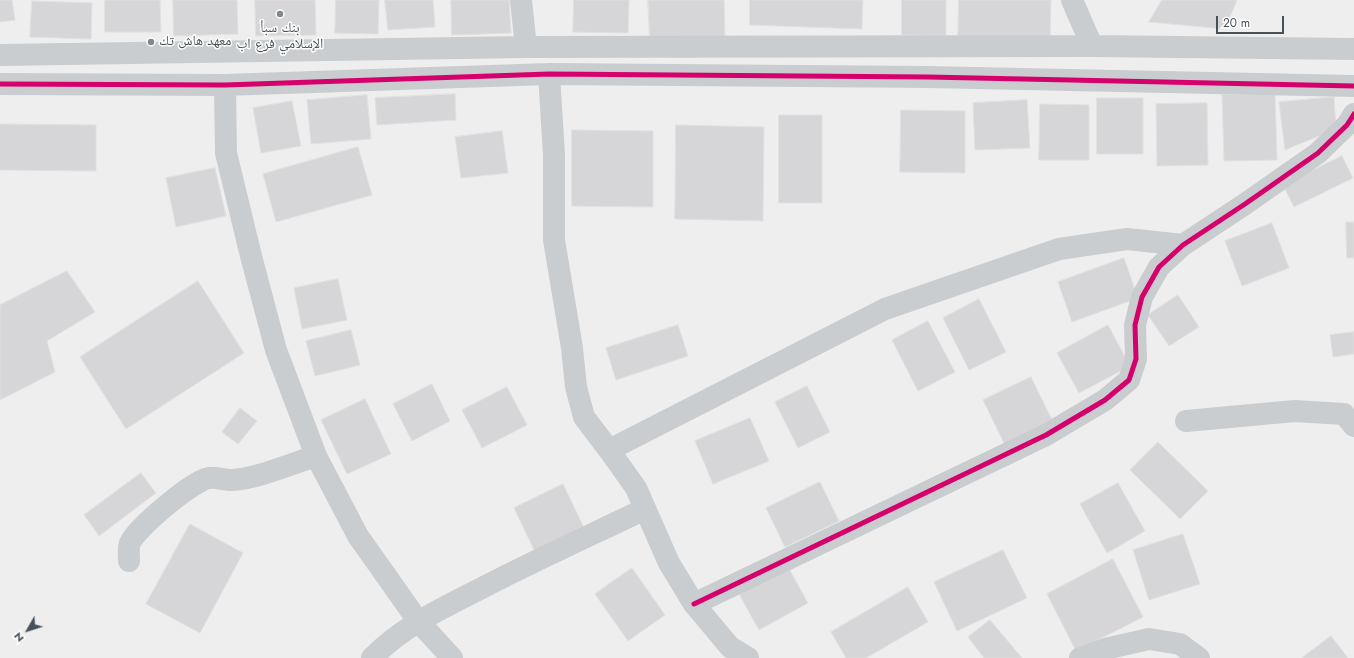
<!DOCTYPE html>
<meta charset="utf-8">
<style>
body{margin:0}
#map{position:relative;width:1354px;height:658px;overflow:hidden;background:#efeeee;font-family:Jost,sans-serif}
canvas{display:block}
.north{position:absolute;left:8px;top:610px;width:40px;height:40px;-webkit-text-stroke:3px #fff;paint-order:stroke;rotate:231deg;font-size:11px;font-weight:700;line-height:16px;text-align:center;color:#46515a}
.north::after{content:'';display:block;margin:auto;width:14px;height:18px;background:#46515a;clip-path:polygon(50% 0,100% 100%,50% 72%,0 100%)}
.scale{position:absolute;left:1216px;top:16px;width:68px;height:18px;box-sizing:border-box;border:2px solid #46515a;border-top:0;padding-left:5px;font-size:12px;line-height:14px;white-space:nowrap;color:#46515a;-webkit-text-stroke:3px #fff;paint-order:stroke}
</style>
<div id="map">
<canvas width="1354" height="658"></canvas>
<div class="north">N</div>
<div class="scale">20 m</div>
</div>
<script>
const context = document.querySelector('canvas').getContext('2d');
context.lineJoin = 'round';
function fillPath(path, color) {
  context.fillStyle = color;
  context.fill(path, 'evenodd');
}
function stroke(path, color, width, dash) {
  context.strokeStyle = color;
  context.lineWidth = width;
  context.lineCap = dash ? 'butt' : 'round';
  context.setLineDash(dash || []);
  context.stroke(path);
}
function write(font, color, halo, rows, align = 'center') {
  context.font = font + ' Jost,"Noto Naskh Arabic",sans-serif';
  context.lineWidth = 3;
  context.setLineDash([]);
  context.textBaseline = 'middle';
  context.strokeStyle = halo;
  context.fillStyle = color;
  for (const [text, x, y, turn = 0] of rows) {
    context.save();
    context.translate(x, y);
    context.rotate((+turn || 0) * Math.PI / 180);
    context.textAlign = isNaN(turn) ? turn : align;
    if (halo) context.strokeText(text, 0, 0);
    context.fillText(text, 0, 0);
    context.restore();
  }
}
const building = new Path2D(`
 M 0,0 L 12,0 L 15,20 L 0,22 Z
 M 105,0 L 160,0 L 161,32 L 105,32 Z
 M 173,0 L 237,0 L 238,34 L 174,36 Z
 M 255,0 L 315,0 L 316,35 L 256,36 Z
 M 336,0 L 379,0 L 378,34 L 335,33 Z
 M 385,0 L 433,0 L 435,27 L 388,30 Z
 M 451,0 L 509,0 L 511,33 L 452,35 Z
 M 574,0 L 629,0 L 628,33 L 573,32 Z
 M 648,0 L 724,0 L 725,37 L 650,40 Z
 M 750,0 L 863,0 L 862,29 L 750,25 Z
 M 902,0 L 946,0 L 946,36 L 902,35 Z
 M 959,0 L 1051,0 L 1050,40 L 958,37 Z
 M 1162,0 L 1237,0 L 1225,29 L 1149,22 Z
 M 32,1 L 92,3 L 91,39 L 30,37 Z
 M 455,94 L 456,120 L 377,125 L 375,98 Z
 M 1275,94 L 1277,160 L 1224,161 L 1222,95 Z
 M 367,95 L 371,139 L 311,144 L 307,100 Z
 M 1334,97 L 1336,129 L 1285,150 L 1279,102 Z
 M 1097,98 L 1143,98 L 1143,154 L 1097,154 Z
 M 1027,100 L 1030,148 L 975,150 L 973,103 Z
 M 292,101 L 301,146 L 261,153 L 253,108 Z
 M 1207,103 L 1208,165 L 1157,166 L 1156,104 Z
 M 1040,104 L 1089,105 L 1089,160 L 1039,160 Z
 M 901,110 L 965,111 L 965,173 L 900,172 Z
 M 779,115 L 822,115 L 822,203 L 779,203 Z
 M 0,124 L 96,125 L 96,171 L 0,170 Z
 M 676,125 L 764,127 L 763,221 L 675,219 Z
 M 572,130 L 653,131 L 653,207 L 572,206 Z
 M 502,131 L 508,173 L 461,178 L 455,137 Z
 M 358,147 L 372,195 L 276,222 L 263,174 Z
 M 1342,156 L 1353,178 L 1294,207 L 1283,185 Z
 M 215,168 L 226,216 L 176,227 L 166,178 Z
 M 1346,222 L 1354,222 L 1354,258 L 1347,258 Z
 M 1272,223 L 1289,268 L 1242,286 L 1225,241 Z
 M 1124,258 L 1138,298 L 1072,322 L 1058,282 Z
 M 67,271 L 95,312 L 47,341 L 55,372 L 0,400 L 0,305 Z
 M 338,279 L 347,320 L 302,329 L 294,288 Z
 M 198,281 L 244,353 L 126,429 L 80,357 Z
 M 1178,295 L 1199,327 L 1169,346 L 1148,315 Z
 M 979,299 L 1006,352 L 969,370 L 943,318 Z
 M 928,321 L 955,372 L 918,391 L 892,340 Z
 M 678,325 L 688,356 L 616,380 L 606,348 Z
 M 1108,325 L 1130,366 L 1079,393 L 1057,353 Z
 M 351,330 L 360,365 L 315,376 L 306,341 Z
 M 1354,332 L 1354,354 L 1333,357 L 1330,335 Z
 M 1031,377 L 1053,422 L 1005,445 L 983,400 Z
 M 432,384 L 450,421 L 412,441 L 393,404 Z
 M 807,386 L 830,432 L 798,448 L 775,402 Z
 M 507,387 L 527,425 L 482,448 L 462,410 Z
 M 365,399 L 391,454 L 347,474 L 321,420 Z
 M 240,408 L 257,421 L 238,444 L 222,432 Z
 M 750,418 L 769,461 L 713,484 L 695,441 Z
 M 1158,442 L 1208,491 L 1180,519 L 1130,470 Z
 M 141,473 L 156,493 L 99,536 L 84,515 Z
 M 820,482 L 839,521 L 785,547 L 766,508 Z
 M 1118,483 L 1145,531 L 1107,553 L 1080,504 Z
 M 563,484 L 586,532 L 537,556 L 514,508 Z
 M 190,524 L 243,553 L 200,633 L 146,604 Z
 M 1183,534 L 1200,584 L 1149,600 L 1133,550 Z
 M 1003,550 L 1027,598 L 957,631 L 934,582 Z
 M 1113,559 L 1143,617 L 1076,651 L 1047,594 Z
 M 788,567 L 808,603 L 759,630 L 739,594 Z
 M 632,568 L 665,615 L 628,641 L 595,594 Z
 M 908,587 L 928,622 L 866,658 L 846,658 L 831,632 Z
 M 990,620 L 1022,658 L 984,658 L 968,637 Z
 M 1331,636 L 1348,658 L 1302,658 Z`);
const minor = new Path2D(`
 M 521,0 L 526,47
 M 1072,0 L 1092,46
 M 0,55 L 526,47 L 1092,46 L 1354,49
 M 549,74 L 554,155 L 554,240 L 572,348 L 576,387 L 584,417 L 609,450 L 636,488 L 669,563 L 694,604 L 730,647 L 748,658
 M 0,84 L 225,85 L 549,74 L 928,77 L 1354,86
 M 225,85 L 226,153 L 251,256 L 276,350 L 316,456 L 358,536 L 418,621 L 452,658
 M 1186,421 L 1295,411 L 1344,414 L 1354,426
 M 609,450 L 885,309 L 1059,249 L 1127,239 L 1183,245
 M 129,561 C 129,556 128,548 130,543 C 136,528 194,480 209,478 C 216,477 224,480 231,480 C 256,479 291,464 316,456
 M 694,604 L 1046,435 L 1105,400 L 1129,380 L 1136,359 L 1135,325 L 1142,297 L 1159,267 L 1183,245 L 1245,204 L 1318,153 L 1347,125 L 1354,114
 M 372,658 C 402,627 439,610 476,591 C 531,562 589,536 645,509
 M 1080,658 L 1105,649 L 1149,639 L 1180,644 L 1199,658`);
const cycleway = new Path2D(`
 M 0,84 L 225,85 L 549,74 L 928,77 L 1354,86
 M 694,604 L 1046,435 L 1105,400 L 1129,380 L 1136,359 L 1135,325 L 1142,297 L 1159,267 L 1183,245 L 1245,204 L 1318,153 L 1347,125 L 1354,114`);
const markers = [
 [280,14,4,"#81888e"],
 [151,42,4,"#81888e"]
];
const poiNames = [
 ["بنك سبأ",280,29],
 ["الإسلامي فرع اب",280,45],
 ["معهد هاش تك",159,42,"left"]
];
fillPath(building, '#d6d6d8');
stroke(building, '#e0e0e1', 1);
stroke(minor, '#cacdcf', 22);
stroke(cycleway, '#d6006c', 5);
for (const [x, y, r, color] of markers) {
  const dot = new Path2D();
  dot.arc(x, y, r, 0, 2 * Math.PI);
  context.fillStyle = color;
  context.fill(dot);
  stroke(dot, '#fff', 1.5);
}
write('14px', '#46515a', '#fff', poiNames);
</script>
